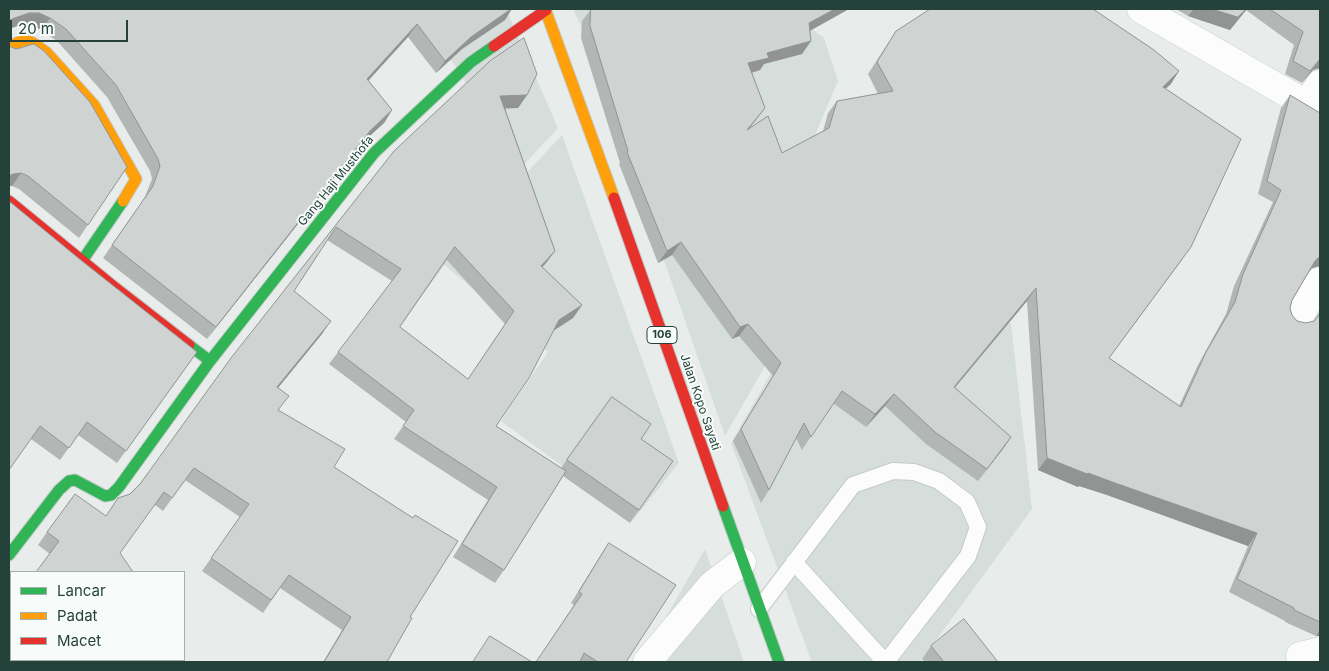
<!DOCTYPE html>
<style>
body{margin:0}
#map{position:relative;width:1329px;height:671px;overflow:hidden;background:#e8edeb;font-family:Inter,sans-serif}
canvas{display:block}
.frame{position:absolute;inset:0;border:10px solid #24423a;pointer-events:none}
.legend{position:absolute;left:10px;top:571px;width:175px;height:90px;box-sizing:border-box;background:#f7fbf9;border:1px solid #a3b1ad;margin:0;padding:6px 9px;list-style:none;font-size:15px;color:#24423a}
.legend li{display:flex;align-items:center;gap:10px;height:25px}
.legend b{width:25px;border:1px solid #a3b1ad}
.scale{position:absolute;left:10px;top:20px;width:118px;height:22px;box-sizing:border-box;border:2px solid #24423a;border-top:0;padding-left:6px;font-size:15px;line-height:18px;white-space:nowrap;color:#24423a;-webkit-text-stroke:4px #f7fbf9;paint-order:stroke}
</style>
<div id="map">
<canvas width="1329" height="671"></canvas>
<div class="frame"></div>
<ul class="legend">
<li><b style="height:6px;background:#30b455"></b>Lancar</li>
<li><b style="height:6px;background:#ff9f0a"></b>Padat</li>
<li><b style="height:6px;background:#e5322d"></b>Macet</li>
</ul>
<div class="scale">20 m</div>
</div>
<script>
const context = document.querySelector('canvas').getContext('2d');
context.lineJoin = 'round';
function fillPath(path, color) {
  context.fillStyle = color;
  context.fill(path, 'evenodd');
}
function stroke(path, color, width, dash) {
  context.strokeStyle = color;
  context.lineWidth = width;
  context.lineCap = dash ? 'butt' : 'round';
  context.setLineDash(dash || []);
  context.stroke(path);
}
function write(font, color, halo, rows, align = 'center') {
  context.font = font + ' Inter,sans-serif';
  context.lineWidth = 4;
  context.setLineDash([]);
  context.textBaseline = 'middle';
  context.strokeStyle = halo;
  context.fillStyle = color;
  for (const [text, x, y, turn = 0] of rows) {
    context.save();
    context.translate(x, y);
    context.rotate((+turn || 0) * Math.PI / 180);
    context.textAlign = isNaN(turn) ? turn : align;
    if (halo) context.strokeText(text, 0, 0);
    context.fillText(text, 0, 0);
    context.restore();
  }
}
const built = new Path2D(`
 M 402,9 L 506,9 L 558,128 L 518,171 L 454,64 Z
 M 573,9 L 786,9 L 824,38 L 838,81 L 812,142 L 853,212 L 725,436 L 589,44 Z
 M 562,135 L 679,463 L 634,519 L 501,421 L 548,352 L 442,263 Z
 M 860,217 L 1011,324 L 1032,509 L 920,662 L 812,662 L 731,443 Z
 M 705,549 L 744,662 L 640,662 Z`);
const lane = new Path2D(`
 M 794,562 L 885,662
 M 759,609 L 853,485 L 893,471 L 914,472 L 939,481 L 967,502 L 978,527 L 968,556 L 886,662`);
const street = new Path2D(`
 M 1141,9 L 1320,112
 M 1307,104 L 1320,84
 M 1297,320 L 1320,281
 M 1300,656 L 1320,651
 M 647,662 L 712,585 L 742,562`);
const fast = new Path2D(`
 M 82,261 L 123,201
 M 189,345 L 210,361 L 374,153 L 471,62 L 494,46
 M 723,506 L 779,662
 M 9,555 L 59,490 L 69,481 L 75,480 L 105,496 L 111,495 L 119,487 L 210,361`);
const slow = new Path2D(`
 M 545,9 L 614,198
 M 9,46 L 25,40 L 33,43 L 46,52 L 94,105 L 136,179 L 123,201`);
const jam = new Path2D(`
 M 494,46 L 546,10
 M 614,198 L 723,506
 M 9,201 L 113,286 L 189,345`);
const wall = new Path2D(`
 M 9,9 L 505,20 L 462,49 L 436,73 L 408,37 L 368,80 L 392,110 L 384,123 L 362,143 L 207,339 L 103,258 L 144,199 L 152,179 L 150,171 L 107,97 L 58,42 L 42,30 L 30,25 L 20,25 L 9,29 Z
 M 591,9 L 849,9 L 810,31 L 811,41 L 802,54 L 764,64 L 760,70 L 752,73 L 765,108 L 750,127 L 782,153 L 823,131 L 828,113 L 837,101 L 878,94 L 868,74 L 896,31 L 1171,84 L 1165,89 L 1182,260 L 1109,358 L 1179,406 L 1198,365 L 1226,314 L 1234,286 L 1273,202 L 1258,194 L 1281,108 L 1290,95 L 1320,113 L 1320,266 L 1312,268 L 1310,270 L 1292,300 L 1290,308 L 1292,315 L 1297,321 L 1306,323 L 1314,321 L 1320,311 L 1320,636 L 1316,636 L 1285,622 L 1285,621 L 1229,592 L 1248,546 L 1107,495 L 1079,486 L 1078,487 L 1038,470 L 1027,301 L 955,388 L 1011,437 L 978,481 L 926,444 L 885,406 L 866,427 L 833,403 L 802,450 L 796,438 L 769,490 L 761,503 L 733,441 L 773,376 L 739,336 L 732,339 L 672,255 L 658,263 L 619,164 L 620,163 L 581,38 L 582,21 Z
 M 1176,9 L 1320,9 L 1320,68 L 1313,70 L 1302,83 L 1285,74 L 1294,45 L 1246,10 L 1230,30 L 1188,16 Z
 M 9,46 L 127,167 L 79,238 L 19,189 L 12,186 L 9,186 Z
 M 527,95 L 518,108 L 505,108 L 555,251 L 546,263 L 542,267 L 582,305 L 573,318 L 554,330 L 496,426 L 561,468 L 612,397 L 641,439 L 673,461 L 630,523 L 563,476 L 504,570 L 495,583 L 453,557 L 488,500 L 394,439 L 406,422 L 329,364 L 392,281 L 327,240 L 294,291 L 322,334 L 278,388 L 279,410 L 334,467 L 410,617 L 387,662 L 323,662 L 342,630 L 280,588 L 263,613 L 202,571 L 240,517 L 185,480 L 163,511 L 155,505 L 50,554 L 38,545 L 47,532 L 106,516 L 140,484 L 394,151 ZM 447,260 L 505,324 L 468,379 L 400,327 Z
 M 82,261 L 197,352 L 117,463 L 78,435 L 60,460 L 31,439 Z
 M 609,543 L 626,662 L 536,662 L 574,605 L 571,603 L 601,555 Z
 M 931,646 L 998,662 L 925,662 L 922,659 Z`);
const shadedWall = new Path2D(`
 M 511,9 L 512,9 L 505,20 L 462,49 L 436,73 L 445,61 L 471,37 Z
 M 835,9 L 849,9 L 800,36 L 809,23 Z
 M 1194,9 L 1247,9 L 1230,30 L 1188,16 Z
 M 29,13 L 39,13 L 50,18 L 42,30 L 30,25 L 20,25 L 9,29 L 9,21 L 12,19 Z
 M 417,24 L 408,37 L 359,91 L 367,79 Z
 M 811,41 L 802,54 L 764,64 L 760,70 L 739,76 L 748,63 L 767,53 Z
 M 1320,59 L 1320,68 L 1313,70 L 1302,83 Z
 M 1179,71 L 1171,84 L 1154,99 L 1163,87 Z
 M 527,95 L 518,108 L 492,109 L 500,96 Z
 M 765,108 L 756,120 L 738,142 L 747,130 Z
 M 392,110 L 384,123 L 362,143 L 207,339 L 216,327 L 370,131 Z
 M 21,173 L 12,186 L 9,186 L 9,176 L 13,174 Z
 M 681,242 L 672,255 L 658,263 L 667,251 Z
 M 555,251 L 546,263 L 532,278 L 541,266 Z
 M 1320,256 L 1320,266 L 1312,268 L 1307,273 L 1315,261 Z
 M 1036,288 L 1027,301 L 945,399 L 954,387 Z
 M 582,305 L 573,318 L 550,333 L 559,320 Z
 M 331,321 L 322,334 L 268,400 L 277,387 Z
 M 748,324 L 739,336 L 732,339 L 740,327 Z
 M 894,394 L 885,406 L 866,427 L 875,414 Z
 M 1011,437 L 1003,449 L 978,481 Z
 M 1047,458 L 1088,473 L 1257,533 L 1248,546 L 1107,495 L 1079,486 L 1078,487 L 1038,470 Z
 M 1320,630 L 1320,636 L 1316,636 Z`);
const building = new Path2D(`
 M 9,9 L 511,9 L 471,37 L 445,61 L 417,24 L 367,79 L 392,110 L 370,131 L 216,327 L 112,245 L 153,186 L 160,166 L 158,159 L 116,85 L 66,29 L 50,18 L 39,13 L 29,13 L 12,19 L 9,21 Z
 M 591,9 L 835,9 L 809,23 L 811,41 L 767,53 L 769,58 L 748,63 L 765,108 L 747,130 L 768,116 L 782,153 L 829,128 L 837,101 L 893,91 L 877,62 L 896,31 L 930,9 L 1093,9 L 1154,50 L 1179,71 L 1163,87 L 1241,139 L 1191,247 L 1109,358 L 1181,407 L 1206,352 L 1235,302 L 1243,274 L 1281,190 L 1267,181 L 1290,95 L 1320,113 L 1320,256 L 1315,261 L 1292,300 L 1290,308 L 1292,315 L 1297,321 L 1306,323 L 1314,321 L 1320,314 L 1320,622 L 1294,610 L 1294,608 L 1237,579 L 1257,533 L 1115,483 L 1088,473 L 1087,474 L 1047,458 L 1036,288 L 954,387 L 1011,437 L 987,469 L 935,432 L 894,394 L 875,414 L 842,391 L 811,437 L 804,423 L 769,490 L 741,429 L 781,363 L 748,324 L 740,327 L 681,242 L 667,251 L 627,152 L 628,151 L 590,26 Z
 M 1212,9 L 1246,9 L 1238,17 Z
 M 1270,9 L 1320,9 L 1320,59 L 1310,71 L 1293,61 L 1303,32 Z
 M 524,38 L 537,74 L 527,95 L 500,96 L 555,251 L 541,266 L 582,305 L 559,320 L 529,378 L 496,426 L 566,471 L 504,570 L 462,544 L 497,487 L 403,426 L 414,410 L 338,352 L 401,269 L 336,227 L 294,291 L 331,321 L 277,387 L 289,396 L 278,410 L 345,449 L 334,467 L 413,518 L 415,515 L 458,541 L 410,617 L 412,618 L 387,662 L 324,662 L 351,617 L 289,575 L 271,600 L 211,558 L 249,504 L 194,468 L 172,498 L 164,492 L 120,553 L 133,572 L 36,572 L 59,541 L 47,532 L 75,494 L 106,516 L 118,498 L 130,494 L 140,484 L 231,358 L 394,151 L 490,61 ZM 455,247 L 514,311 L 468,379 L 400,327 Z
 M 34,44 L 44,51 L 90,102 L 127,167 L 88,225 L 28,176 L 21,173 L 13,174 L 9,176 L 9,46 L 16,49 Z
 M 9,201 L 82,261 L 197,352 L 126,451 L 87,422 L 69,448 L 40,426 L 9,470 Z
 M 612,397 L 651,424 L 641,439 L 673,461 L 639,510 L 567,460 Z
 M 609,543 L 676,585 L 626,662 L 598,662 L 584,653 L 580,662 L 536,662 L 582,594 L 579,592 Z
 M 9,601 L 11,603 L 11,660 L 146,660 L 145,662 L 9,662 Z
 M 964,619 L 998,662 L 944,662 L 931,646 Z
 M 490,636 L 532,662 L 473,662 Z`);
const shields = [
 [662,335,30]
];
const shieldNames = [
 ["106",662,335]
];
const streetNames = [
 ["Gang Haji Musthofa",336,181,-51],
 ["Jalan Kopo Sayati",700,402,71]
];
fillPath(built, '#d6dedb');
stroke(lane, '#c5cac8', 18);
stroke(street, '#c5cac8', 29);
stroke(fast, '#c3cbc8', 13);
stroke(slow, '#c3cbc8', 13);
stroke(jam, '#c3cbc8', 13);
stroke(lane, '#fcfcfc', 16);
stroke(street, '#fcfcfc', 28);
stroke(fast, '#30b455', 11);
stroke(slow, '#ff9f0a', 11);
stroke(jam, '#e5322d', 11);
fillPath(wall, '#b2b6b5');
fillPath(shadedWall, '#919493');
fillPath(building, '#cfd4d2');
stroke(building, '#919493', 1);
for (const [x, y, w] of shields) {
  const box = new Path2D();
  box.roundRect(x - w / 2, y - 8.5, w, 17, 4);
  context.fillStyle = '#f7fbf9';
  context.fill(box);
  stroke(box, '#24423a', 1);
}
write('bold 11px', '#24423a', null, shieldNames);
write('12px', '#24423a', '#f7fbf9', streetNames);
</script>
